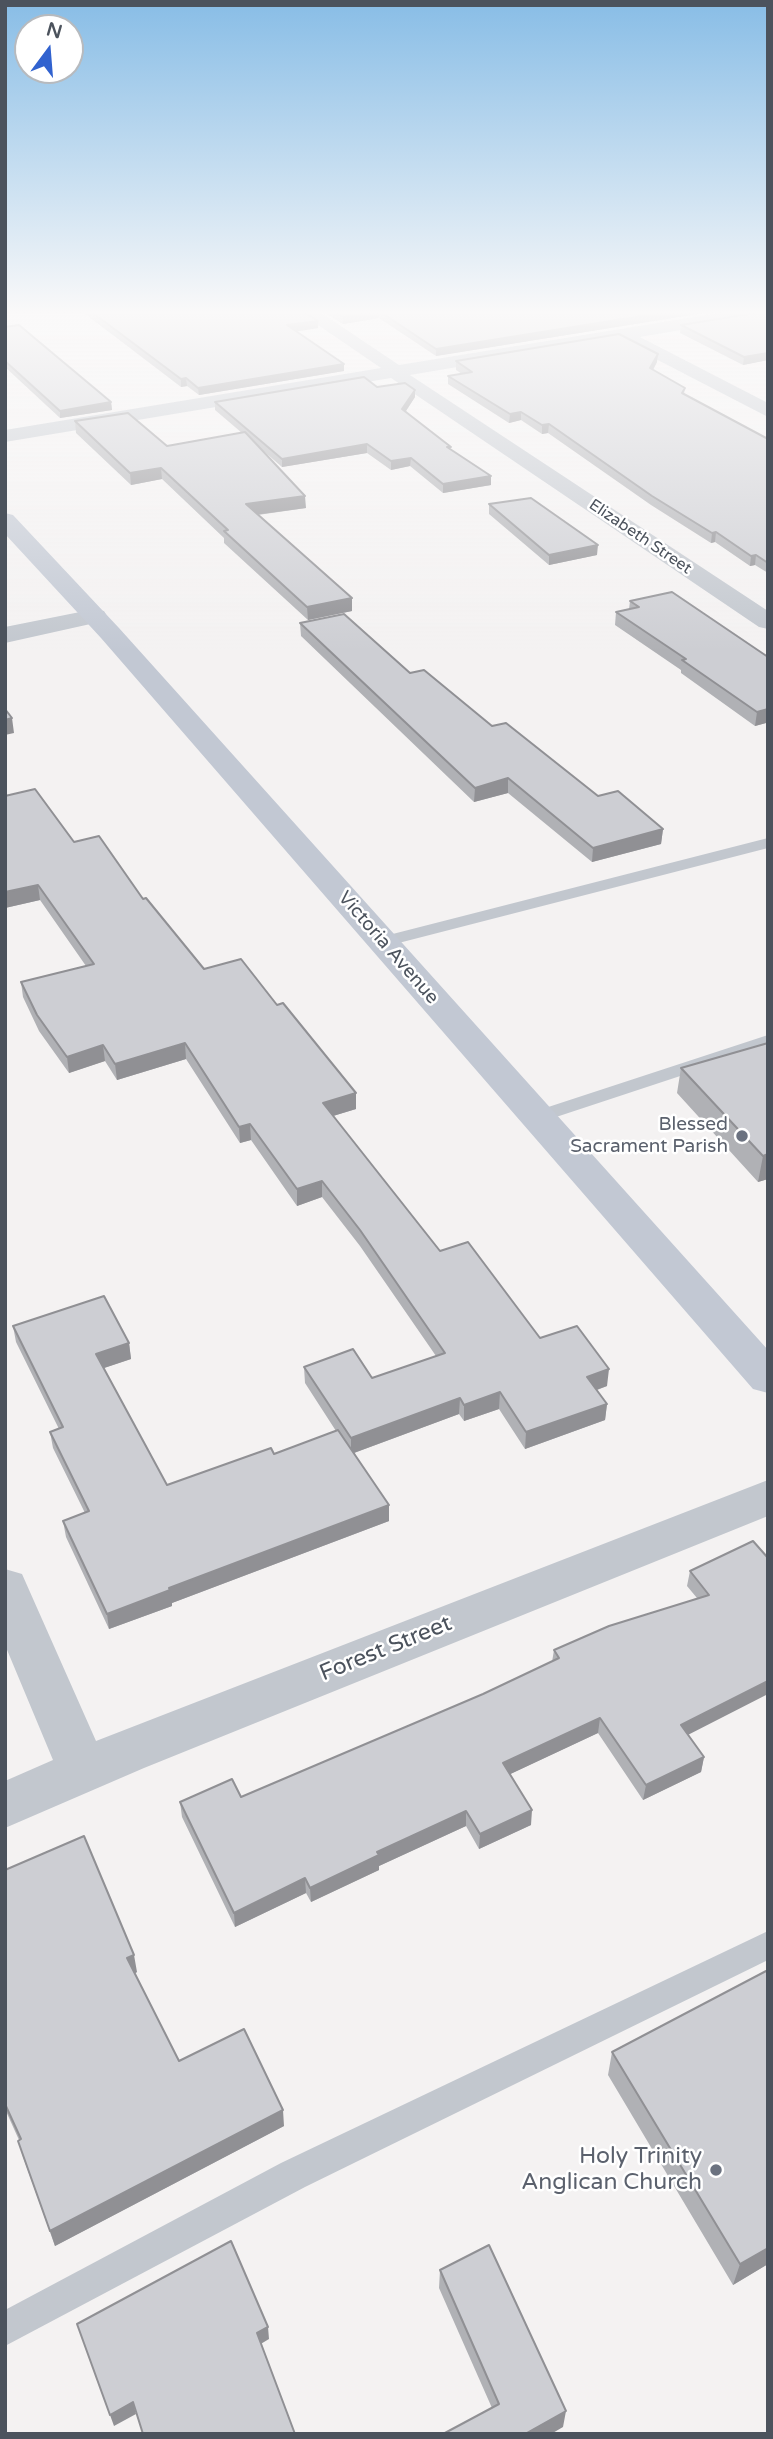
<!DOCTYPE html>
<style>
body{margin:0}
#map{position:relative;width:773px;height:2439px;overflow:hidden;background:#f4f2f2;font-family:"Varela Round",sans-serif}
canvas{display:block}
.frame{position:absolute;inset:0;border:7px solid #4c535d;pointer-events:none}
.north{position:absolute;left:14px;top:14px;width:70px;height:70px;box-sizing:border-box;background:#fff;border:2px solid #b7babe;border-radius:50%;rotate:16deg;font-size:19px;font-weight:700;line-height:28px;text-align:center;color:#4c535d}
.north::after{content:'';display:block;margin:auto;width:24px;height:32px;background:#3162cf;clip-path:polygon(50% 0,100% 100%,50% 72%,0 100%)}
</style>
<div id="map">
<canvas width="773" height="2439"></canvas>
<div class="frame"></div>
<div class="north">N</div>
</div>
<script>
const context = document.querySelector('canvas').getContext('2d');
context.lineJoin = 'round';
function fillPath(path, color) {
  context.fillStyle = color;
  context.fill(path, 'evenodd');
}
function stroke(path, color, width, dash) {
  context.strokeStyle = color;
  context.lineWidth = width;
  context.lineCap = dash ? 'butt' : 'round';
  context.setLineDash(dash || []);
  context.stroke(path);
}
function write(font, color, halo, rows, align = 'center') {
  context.font = font + ' "Varela Round",sans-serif';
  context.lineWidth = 5;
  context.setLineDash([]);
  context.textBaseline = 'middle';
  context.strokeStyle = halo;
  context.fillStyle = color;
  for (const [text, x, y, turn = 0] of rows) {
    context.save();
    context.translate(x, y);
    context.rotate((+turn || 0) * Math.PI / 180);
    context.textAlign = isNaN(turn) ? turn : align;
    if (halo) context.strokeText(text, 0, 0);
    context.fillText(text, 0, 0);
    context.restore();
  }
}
const lane = new Path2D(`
 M 768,838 L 768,848 L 383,947 L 374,942 L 377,938 Z
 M 768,1035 L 768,1047 L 544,1121 L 530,1121 L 527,1117 L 530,1113 Z
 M 768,1931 L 768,1960 L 305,2187 L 5,2346 L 5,2310 L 281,2163 Z`);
const street = new Path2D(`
 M 296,310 L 317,310 L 399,365 L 737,310 L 768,310 L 768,315 L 640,337 L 768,403 L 768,417 L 619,340 L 410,375 L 768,611 L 768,629 L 759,627 L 391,378 L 5,442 L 5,430 L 381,368 Z
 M 95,609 L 104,611 L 107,616 L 104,621 L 5,643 L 5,627 Z
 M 768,1480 L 768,1516 L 144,1768 L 5,1828 L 5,1781 L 53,1760 L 5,1645 L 5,1569 L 22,1574 L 96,1741 Z`);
const secondary = new Path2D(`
 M 5,513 L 13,515 L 119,628 L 768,1350 L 768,1393 L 753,1389 L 101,638 L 5,534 Z`);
const wall = new Path2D(`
 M 80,310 L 301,310 L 318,328 L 296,331 L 344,371 L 199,395 L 187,386 L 181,387 Z
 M 321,310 L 722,310 L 436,356 L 379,318 L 343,324 Z
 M 768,311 L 768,360 L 743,365 L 680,333 L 681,325 Z
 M 5,327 L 111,402 L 112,410 L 60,418 L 5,367 Z
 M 456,361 L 657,362 L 653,370 L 685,388 L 684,394 L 768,439 L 768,573 L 755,565 L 750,566 L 715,542 L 711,543 L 651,505 L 548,433 L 542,434 L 521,420 L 509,423 L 448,384 L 448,376 L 462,374 L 456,370 Z
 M 377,387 L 415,390 L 415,397 L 406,411 L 491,485 L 443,493 L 410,466 L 391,470 L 367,453 L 282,467 L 260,448 L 306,508 L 258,515 L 352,611 L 308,620 L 224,543 L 224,538 L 162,479 L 131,485 L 76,433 L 75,421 L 167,446 L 242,433 L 215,410 L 215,402 Z
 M 489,504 L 597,555 L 549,565 L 489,514 Z
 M 630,601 L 768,657 L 768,724 L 766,723 L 755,726 L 681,673 L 681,670 L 615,625 L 616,612 L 629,609 Z
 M 300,623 L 410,673 L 598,796 L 663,829 L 661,844 L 592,862 L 508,793 L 474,802 L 301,636 Z
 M 5,796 L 74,842 L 143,899 L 204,969 L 356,1109 L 333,1116 L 440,1251 L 540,1338 L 607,1386 L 597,1390 L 607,1404 L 605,1420 L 525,1449 L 499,1409 L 464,1421 L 459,1414 L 354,1453 L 389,1505 L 389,1521 L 172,1603 L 172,1606 L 109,1629 L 66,1537 L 63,1521 L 85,1513 L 53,1448 L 50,1432 L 59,1429 L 16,1342 L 13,1326 L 129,1343 L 131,1359 L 104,1368 L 167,1485 L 274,1454 L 336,1431 L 305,1383 L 304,1367 L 372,1378 L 436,1356 L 360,1246 L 322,1197 L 297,1206 L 251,1140 L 240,1143 L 186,1059 L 117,1080 L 105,1061 L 69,1073 L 39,1031 L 23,997 L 21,982 L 86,966 L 40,900 L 5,908 Z
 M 768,1043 L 768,1179 L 758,1182 L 677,1093 L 681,1068 Z
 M 753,1541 L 688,1735 L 704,1757 L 701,1772 L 643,1800 L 598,1733 L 510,1774 L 531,1825 L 479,1849 L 466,1826 L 379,1866 L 379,1870 L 311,1902 L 306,1893 L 235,1927 L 182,1817 L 180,1802 L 241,1797 L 483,1694 L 552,1662 L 554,1650 L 697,1598 L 687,1586 L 690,1571 Z
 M 5,1870 L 137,1972 L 134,1974 L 179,2061 L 284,2126 L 55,2246 L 23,2157 L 18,2141 L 19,2140 L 5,2109 Z
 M 612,2052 L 768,2264 L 733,2285 L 608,2075 Z
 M 440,2270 L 563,2427 L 492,2408 L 439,2288 Z`);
const shadedWall = new Path2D(`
 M 679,310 L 722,310 L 436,356 L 436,349 Z
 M 379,311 L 379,318 L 343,324 L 343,317 Z
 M 318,321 L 318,328 L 288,333 L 287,325 Z
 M 768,353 L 768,360 L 743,365 L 744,357 Z
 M 658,354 L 657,362 L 649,377 L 650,368 Z
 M 344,364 L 344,371 L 199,395 L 198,388 Z
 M 186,378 L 187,386 L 181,387 L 181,379 Z
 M 415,390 L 415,397 L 402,417 L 402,409 Z
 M 111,402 L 112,410 L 60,418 L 60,411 Z
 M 521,412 L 521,420 L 509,423 L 510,414 Z
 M 549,424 L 548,433 L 542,434 L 542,425 Z
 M 367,444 L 367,453 L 282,467 L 282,459 Z
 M 411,458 L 410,466 L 391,470 L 391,461 Z
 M 161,468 L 162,479 L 131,485 L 130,473 Z
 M 491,476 L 491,485 L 443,493 L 443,484 Z
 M 305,496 L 306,508 L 247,516 L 246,504 Z
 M 716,532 L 715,542 L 711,543 L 712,533 Z
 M 598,545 L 597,555 L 549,565 L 549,555 Z
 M 756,555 L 755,565 L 750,566 L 751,556 Z
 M 352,598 L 352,611 L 308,620 L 307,607 Z
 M 768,709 L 766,723 L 755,726 L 757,712 Z
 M 12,718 L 14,733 L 5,735 L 5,720 Z
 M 508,778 L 508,793 L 474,802 L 475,788 Z
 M 663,829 L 661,844 L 592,862 L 593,848 Z
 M 38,885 L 40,900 L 5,908 L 5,892 Z
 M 185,1043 L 186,1059 L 117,1080 L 115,1064 Z
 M 103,1045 L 105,1061 L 69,1073 L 67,1057 Z
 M 356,1093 L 356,1109 L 323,1119 L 323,1103 Z
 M 250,1124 L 251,1140 L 240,1143 L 239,1127 Z
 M 768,1154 L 768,1179 L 758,1182 L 763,1156 Z
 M 322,1181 L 322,1197 L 297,1206 L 297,1189 Z
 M 129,1343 L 131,1359 L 98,1370 L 96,1354 Z
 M 609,1369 L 607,1386 L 585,1394 L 587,1377 Z
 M 500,1392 L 499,1409 L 464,1421 L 464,1405 Z
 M 460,1398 L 459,1414 L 351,1454 L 351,1438 Z
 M 607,1404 L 605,1420 L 525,1449 L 526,1432 Z
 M 389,1505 L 389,1521 L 172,1603 L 172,1606 L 109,1629 L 107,1614 L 169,1588 Z
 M 768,1681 L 768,1694 L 678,1740 L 681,1725 Z
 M 600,1718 L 598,1733 L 502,1778 L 503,1763 Z
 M 704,1757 L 701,1772 L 643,1800 L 646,1785 Z
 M 532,1810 L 531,1825 L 479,1849 L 480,1834 Z
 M 466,1811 L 466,1826 L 379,1866 L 379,1870 L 311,1902 L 310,1888 L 377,1852 Z
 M 305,1878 L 306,1893 L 235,1927 L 234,1913 Z
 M 134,1955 L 137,1972 L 130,1976 L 127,1958 Z
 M 283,2110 L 284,2126 L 55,2246 L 50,2231 Z
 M 768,2248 L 768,2264 L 733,2285 L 740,2264 Z
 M 268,2327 L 269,2339 L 259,2345 L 257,2333 Z
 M 133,2402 L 136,2414 L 114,2426 L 110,2415 Z
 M 566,2411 L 563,2427 L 551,2434 L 525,2434 Z`);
const building = new Path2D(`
 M 89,310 L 301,310 L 318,321 L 287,325 L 344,364 L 198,388 L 186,378 L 181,379 Z
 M 332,310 L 501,310 L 500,310 L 679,310 L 436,349 L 379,311 L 343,317 Z
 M 768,311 L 768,353 L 744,357 L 681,325 Z
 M 19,325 L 111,402 L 60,411 L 5,361 L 5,327 Z
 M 619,334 L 658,354 L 650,368 L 685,388 L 682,393 L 768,439 L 768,563 L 756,555 L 751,556 L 716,532 L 712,533 L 652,496 L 549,424 L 542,425 L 521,412 L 510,414 L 448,376 L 472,372 L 456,361 Z
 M 364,377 L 377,387 L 405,383 L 415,390 L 402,409 L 451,447 L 447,447 L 491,476 L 443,484 L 411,458 L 391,461 L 367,444 L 282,459 L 215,402 Z
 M 128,413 L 167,446 L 245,432 L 305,496 L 246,504 L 352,598 L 307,607 L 224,531 L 228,530 L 161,468 L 130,473 L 75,421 Z
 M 531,498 L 598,545 L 549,555 L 489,504 Z
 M 672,592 L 768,657 L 768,709 L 757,712 L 682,660 L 686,659 L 616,612 L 639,607 L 630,601 Z
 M 344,614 L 410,673 L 424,670 L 492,726 L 506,723 L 598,796 L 618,791 L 663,829 L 593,848 L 508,778 L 475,788 L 300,623 Z
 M 5,709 L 12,718 L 5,720 Z
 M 35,789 L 74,842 L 99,836 L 143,899 L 146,898 L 204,969 L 241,959 L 277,1005 L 283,1003 L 356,1093 L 323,1103 L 440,1251 L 468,1242 L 540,1338 L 577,1326 L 609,1369 L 587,1377 L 607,1404 L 526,1432 L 500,1392 L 464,1405 L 460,1398 L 351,1438 L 304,1367 L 353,1349 L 372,1378 L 445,1353 L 360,1230 L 322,1181 L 297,1189 L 250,1124 L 239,1127 L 185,1043 L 115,1064 L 103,1045 L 67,1057 L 37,1015 L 21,982 L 94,964 L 38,885 L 5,892 L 5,796 Z
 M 768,1043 L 768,1154 L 763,1156 L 681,1068 Z
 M 104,1296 L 129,1343 L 96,1354 L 167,1485 L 271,1448 L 274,1454 L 338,1430 L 389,1505 L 169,1588 L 170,1590 L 107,1614 L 63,1521 L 89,1511 L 50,1432 L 63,1427 L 13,1326 Z
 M 753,1541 L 768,1558 L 768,1681 L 681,1725 L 704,1757 L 646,1785 L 600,1718 L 503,1763 L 532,1810 L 480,1834 L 466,1811 L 377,1852 L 379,1855 L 310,1888 L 305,1878 L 234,1913 L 180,1802 L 232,1779 L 241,1797 L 483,1694 L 559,1658 L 554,1650 L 609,1626 L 709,1595 L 690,1571 Z
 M 84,1836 L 134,1955 L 127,1958 L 179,2061 L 244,2029 L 283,2110 L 50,2231 L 18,2141 L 21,2139 L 5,2104 L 5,1870 Z
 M 768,1970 L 768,2248 L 740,2264 L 612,2052 Z
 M 231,2241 L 268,2327 L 257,2333 L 295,2434 L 143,2434 L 133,2402 L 110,2415 L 77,2324 Z
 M 489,2245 L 566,2411 L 525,2434 L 443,2434 L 499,2404 L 440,2270 Z`);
const markers = [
 [742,1136,7,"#6b7280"],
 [716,2170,7,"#6b7280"]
];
const farStreetnames = [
 ["Elizabeth Street",640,537,34]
];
const streetNames = [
 ["Victoria Avenue",388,948,49]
];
const worshipNames = [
 ["Blessed",728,1125],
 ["Sacrament Parish",728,1147]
];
const nearStreetnames = [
 ["Forest Street",386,1649,-22]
];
const nearWorshipnames = [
 ["Holy Trinity",702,2157],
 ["Anglican Church",702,2183]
];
fillPath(lane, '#c2c7ce');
fillPath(street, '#c2c7ce');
fillPath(secondary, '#c2c8d3');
fillPath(wall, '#b0b1b5');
fillPath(shadedWall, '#909094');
fillPath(building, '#cdced3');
stroke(building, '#909094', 2);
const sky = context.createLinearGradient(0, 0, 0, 651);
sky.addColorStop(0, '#88bde6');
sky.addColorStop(0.48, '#faf9f9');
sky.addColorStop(1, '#faf9f900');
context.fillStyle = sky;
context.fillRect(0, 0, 773, 651);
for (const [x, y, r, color] of markers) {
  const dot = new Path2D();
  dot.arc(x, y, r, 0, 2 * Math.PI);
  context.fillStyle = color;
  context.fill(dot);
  stroke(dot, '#fff', 2.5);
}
write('16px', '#4c535d', '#fff', farStreetnames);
write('19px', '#4c535d', '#fff', streetNames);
write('19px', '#5b616d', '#fff', worshipNames, 'right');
write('23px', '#4c535d', '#fff', nearStreetnames);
write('23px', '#5b616d', '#fff', nearWorshipnames, 'right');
</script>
